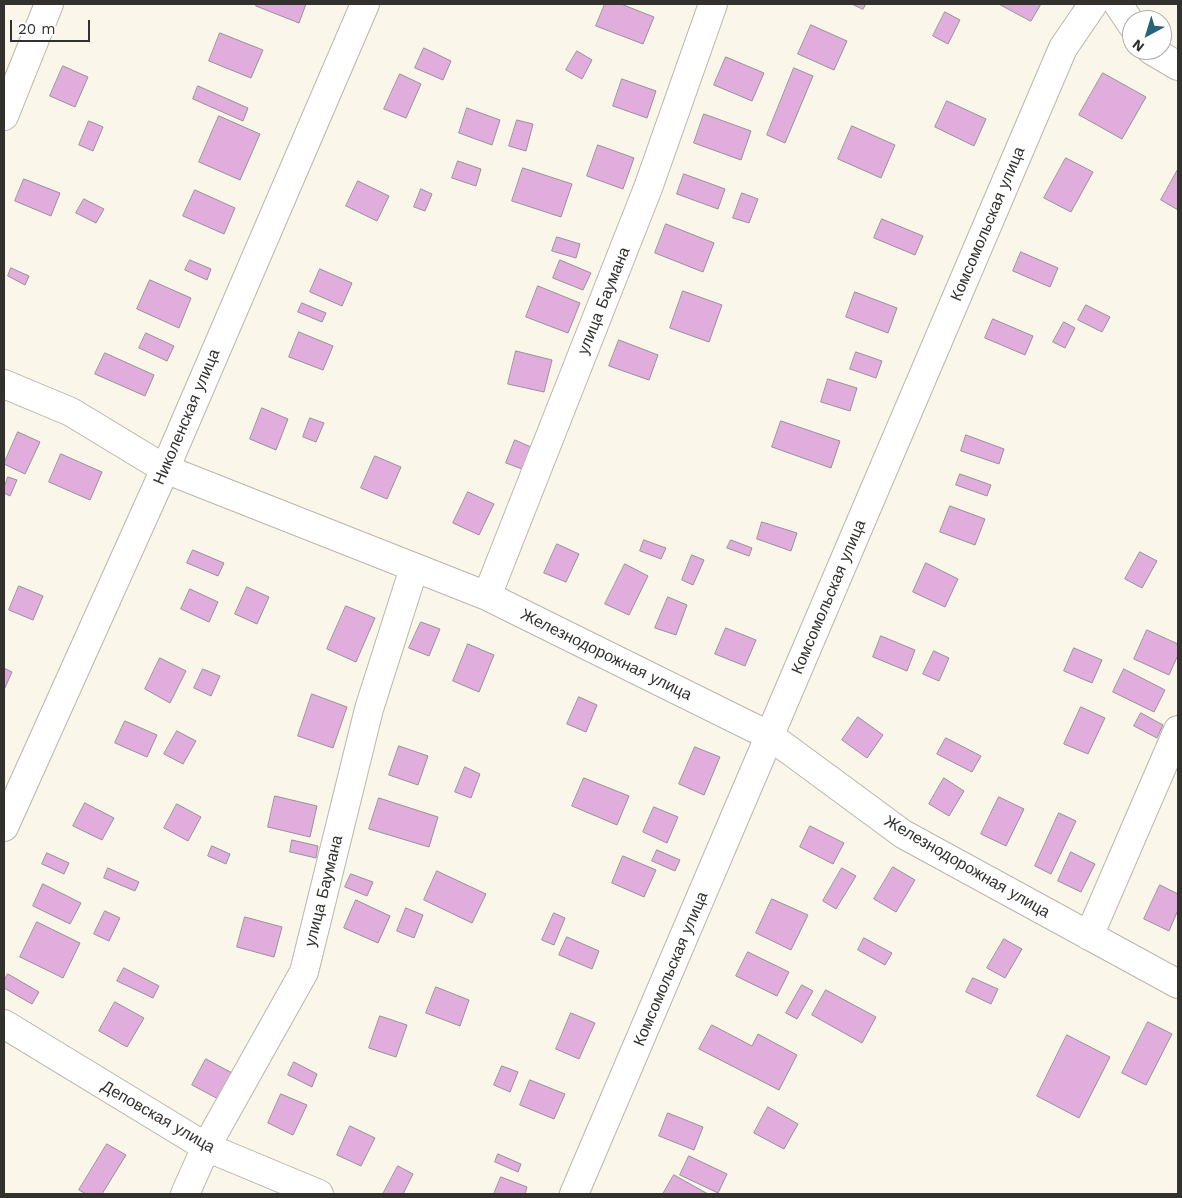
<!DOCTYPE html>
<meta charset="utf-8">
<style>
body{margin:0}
#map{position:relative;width:1182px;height:1198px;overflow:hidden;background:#fbf6ea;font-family:"Work Sans",sans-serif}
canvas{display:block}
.frame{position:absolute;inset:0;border:5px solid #33312d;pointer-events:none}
.north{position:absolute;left:1122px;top:10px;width:50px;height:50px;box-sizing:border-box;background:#fff;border:1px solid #adadab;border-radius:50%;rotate:219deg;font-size:14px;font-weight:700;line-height:20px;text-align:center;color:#33312d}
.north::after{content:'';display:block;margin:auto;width:18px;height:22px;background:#26647a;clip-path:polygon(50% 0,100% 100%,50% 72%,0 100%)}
.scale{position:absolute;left:10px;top:20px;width:80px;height:22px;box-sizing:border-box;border:2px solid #33312d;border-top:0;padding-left:6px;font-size:15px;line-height:18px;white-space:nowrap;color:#33312d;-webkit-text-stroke:4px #fff;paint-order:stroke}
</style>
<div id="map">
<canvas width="1182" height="1198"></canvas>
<div class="frame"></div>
<div class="north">N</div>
<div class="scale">20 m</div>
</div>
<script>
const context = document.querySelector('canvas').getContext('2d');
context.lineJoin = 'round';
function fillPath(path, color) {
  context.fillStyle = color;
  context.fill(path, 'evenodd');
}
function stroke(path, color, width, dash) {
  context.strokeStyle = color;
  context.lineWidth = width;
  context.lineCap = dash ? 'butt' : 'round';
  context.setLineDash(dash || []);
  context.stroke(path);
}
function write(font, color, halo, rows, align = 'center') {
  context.font = font + ' "Work Sans",sans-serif';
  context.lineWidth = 4;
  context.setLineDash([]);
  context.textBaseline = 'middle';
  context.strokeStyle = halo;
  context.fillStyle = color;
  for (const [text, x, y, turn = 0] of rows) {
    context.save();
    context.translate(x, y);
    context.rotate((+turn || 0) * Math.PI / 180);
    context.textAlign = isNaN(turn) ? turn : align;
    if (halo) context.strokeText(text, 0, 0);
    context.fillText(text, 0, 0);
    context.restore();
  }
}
const building = new Path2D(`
 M 256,4 L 306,4 L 299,23 L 256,6 Z
 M 605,4 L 621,4 L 654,17 L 643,44 L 596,26 Z
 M 852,4 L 866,4 L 863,9 Z
 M 999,4 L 1041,4 L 1031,21 Z
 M 945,12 L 960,20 L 948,44 L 933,36 Z
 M 811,25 L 847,41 L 834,70 L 798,54 Z
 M 220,33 L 263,50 L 251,78 L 209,61 Z
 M 424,48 L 451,61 L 443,80 L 415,68 Z
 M 577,51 L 592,60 L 582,79 L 566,70 Z
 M 726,57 L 764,73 L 752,101 L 714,85 Z
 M 63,66 L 88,77 L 75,107 L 50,96 Z
 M 794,68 L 813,76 L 785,143 L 767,135 Z
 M 1103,73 L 1146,97 L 1122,139 L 1079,115 Z
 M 400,74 L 421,84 L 406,118 L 384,109 Z
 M 622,79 L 656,91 L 647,118 L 613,106 Z
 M 198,86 L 248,108 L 243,121 L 193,99 Z
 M 947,101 L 986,119 L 974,146 L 935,127 Z
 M 467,108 L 500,120 L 492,145 L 459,133 Z
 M 704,114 L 751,131 L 741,160 L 694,143 Z
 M 219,116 L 260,134 L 240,180 L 199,162 Z
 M 517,120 L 533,124 L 526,151 L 509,146 Z
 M 89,121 L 103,127 L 93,151 L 79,145 Z
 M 852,126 L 895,145 L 881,178 L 838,159 Z
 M 598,145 L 634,158 L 623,189 L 587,176 Z
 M 1066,158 L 1093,172 L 1071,212 L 1044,198 Z
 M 458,161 L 481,169 L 476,186 L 452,178 Z
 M 523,168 L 572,184 L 561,217 L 512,201 Z
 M 1178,169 L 1178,210 L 1161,200 Z
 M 684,174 L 725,189 L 718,209 L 677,194 Z
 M 24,179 L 60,193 L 51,216 L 15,201 Z
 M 358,181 L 389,196 L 377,221 L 346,206 Z
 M 421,189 L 432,194 L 425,211 L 414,207 Z
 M 195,190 L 235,208 L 224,234 L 183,216 Z
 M 742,193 L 758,199 L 749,223 L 733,218 Z
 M 84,199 L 104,209 L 96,223 L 76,213 Z
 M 882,219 L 923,236 L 915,255 L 874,238 Z
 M 666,224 L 714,243 L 703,272 L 655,253 Z
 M 557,237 L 580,244 L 576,258 L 552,251 Z
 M 1021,252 L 1058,268 L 1050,287 L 1013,271 Z
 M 190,260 L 211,269 L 207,280 L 185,270 Z
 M 560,260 L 591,273 L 583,290 L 553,278 Z
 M 11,268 L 29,276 L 25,285 L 8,276 Z
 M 320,269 L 352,283 L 342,306 L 310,292 Z
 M 150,280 L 191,298 L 179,328 L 137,309 Z
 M 538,286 L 580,303 L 568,333 L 526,317 Z
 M 683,291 L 722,305 L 709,342 L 670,328 Z
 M 855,292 L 897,308 L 888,333 L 846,317 Z
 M 302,303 L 326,313 L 322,322 L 298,312 Z
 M 1086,305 L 1110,317 L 1102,332 L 1078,320 Z
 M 993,319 L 1033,336 L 1025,355 L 985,338 Z
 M 1064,322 L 1075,328 L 1065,348 L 1053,342 Z
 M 299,332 L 333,346 L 323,370 L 289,357 Z
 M 146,333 L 174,346 L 167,361 L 139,348 Z
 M 619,340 L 658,355 L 649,380 L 609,366 Z
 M 516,351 L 552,360 L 544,392 L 508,384 Z
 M 856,352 L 882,361 L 876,378 L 850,369 Z
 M 105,353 L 154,375 L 145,396 L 95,374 Z
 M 828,379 L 857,388 L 850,411 L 821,402 Z
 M 262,408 L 288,419 L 276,450 L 250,439 Z
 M 310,418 L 324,423 L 316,442 L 303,437 Z
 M 781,421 L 840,441 L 831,468 L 772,447 Z
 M 18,432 L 40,442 L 25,474 L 4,464 Z
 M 966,435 L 1004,449 L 999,464 L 961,451 Z
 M 515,440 L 531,447 L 522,469 L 506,463 Z
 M 61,454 L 102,472 L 90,500 L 49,482 Z
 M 375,456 L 401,467 L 387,499 L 361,488 Z
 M 960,474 L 991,485 L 987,496 L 956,485 Z
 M 8,477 L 17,480 L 10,496 L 4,493 L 4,488 Z
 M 468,492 L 494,504 L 479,535 L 453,523 Z
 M 950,506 L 985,519 L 975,545 L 940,532 Z
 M 762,522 L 797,533 L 791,551 L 757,539 Z
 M 644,540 L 666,548 L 661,559 L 640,551 Z
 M 731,540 L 752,548 L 749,556 L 727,548 Z
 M 557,544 L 579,554 L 566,582 L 544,573 Z
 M 193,550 L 224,563 L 218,576 L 187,563 Z
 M 1140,552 L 1157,561 L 1142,588 L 1125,579 Z
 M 692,555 L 704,560 L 693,585 L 682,580 Z
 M 926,563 L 958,579 L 945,607 L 913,592 Z
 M 625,564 L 648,576 L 629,615 L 605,604 Z
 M 19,586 L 43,596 L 33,620 L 9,610 Z
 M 247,587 L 269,597 L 257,624 L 235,614 Z
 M 190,589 L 218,602 L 209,622 L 181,609 Z
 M 668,597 L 687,605 L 676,635 L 655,628 Z
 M 346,606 L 375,618 L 356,662 L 327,649 Z
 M 421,622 L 440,629 L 429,656 L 409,648 Z
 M 726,628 L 756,640 L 745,666 L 715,654 Z
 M 1147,630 L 1178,644 L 1178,655 L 1169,675 L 1134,659 Z
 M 881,636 L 915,650 L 907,671 L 873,657 Z
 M 468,644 L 494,655 L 479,692 L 453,681 Z
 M 1074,648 L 1102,660 L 1092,683 L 1064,671 Z
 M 934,651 L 949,658 L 939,681 L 923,674 Z
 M 160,658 L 186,671 L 170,703 L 145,689 Z
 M 4,668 L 12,672 L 4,690 Z
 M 203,669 L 220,676 L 211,696 L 194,688 Z
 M 1124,669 L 1165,690 L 1154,712 L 1113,692 Z
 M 312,694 L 347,707 L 333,748 L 298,736 Z
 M 579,697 L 597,705 L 586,732 L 567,724 Z
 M 1081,707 L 1105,718 L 1088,754 L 1064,744 Z
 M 1141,713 L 1163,725 L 1157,738 L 1134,726 Z
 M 858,717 L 883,735 L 867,758 L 842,740 Z
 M 125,721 L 157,735 L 147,757 L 115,743 Z
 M 177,731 L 196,741 L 183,764 L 164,754 Z
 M 946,738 L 981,756 L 972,772 L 937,754 Z
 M 399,746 L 428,756 L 418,785 L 389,775 Z
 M 695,747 L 720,757 L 704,795 L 679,784 Z
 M 465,767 L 480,774 L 471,798 L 455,792 Z
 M 584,778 L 629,796 L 617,825 L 572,806 Z
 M 944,778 L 964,791 L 949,816 L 929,804 Z
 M 275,796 L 317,806 L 310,837 L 268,827 Z
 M 999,797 L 1024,809 L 1006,846 L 981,834 Z
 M 379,798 L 438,817 L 429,847 L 369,829 Z
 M 85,803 L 114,818 L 102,840 L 73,826 Z
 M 177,804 L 201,817 L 188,841 L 164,828 Z
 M 654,807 L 678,817 L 667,843 L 643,832 Z
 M 1059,813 L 1076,821 L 1051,874 L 1035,866 Z
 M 810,826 L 844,843 L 833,864 L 800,847 Z
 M 292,840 L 318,846 L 316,858 L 290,852 Z
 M 212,846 L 230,854 L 226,864 L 208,856 Z
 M 657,850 L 680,860 L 675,871 L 652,861 Z
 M 1071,852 L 1095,864 L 1081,892 L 1058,881 Z
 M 47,853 L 69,863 L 64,874 L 42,864 Z
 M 623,856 L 656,870 L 644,897 L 612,883 Z
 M 893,867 L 915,880 L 896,912 L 874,899 Z
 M 108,868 L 139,882 L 135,891 L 104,878 Z
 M 842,868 L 856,876 L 836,909 L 823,901 Z
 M 437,871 L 486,894 L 472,923 L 424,900 Z
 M 351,874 L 373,882 L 367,896 L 345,887 Z
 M 43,884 L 81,903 L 70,924 L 33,906 Z
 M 1160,885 L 1178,894 L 1178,910 L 1169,931 L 1144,919 Z
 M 772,899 L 808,915 L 791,950 L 756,933 Z
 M 356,900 L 390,916 L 378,943 L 344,928 Z
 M 406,908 L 423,915 L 414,938 L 397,931 Z
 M 105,911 L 120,918 L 109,941 L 94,934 Z
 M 554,913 L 565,918 L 554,945 L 542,940 Z
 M 245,917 L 282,927 L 274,957 L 237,947 Z
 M 37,922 L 80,943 L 63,978 L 20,957 Z
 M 567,937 L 599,951 L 592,969 L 559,955 Z
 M 864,938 L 892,953 L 885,965 L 858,950 Z
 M 1004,939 L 1022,949 L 1005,978 L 987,968 Z
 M 748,952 L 789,972 L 777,996 L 736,976 Z
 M 124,968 L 159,986 L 153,998 L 117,981 Z
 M 8,974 L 39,992 L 32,1004 L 4,988 L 4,981 Z
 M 973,978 L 998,989 L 991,1004 L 966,992 Z
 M 802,985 L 813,991 L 797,1019 L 786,1013 Z
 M 436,987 L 469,1000 L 460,1026 L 426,1013 Z
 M 826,990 L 876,1017 L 862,1043 L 812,1015 Z
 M 115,1002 L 144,1018 L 127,1047 L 99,1031 Z
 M 571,1013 L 595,1023 L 579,1059 L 556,1049 Z
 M 380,1016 L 407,1025 L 396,1057 L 369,1048 Z
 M 1148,1022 L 1172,1034 L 1146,1085 L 1122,1073 Z
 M 712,1025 L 752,1046 L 758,1034 L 797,1055 L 779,1090 L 699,1049 Z
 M 1067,1035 L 1110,1057 L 1079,1118 L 1037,1096 Z
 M 206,1059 L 234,1074 L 220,1100 L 192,1085 Z
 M 294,1062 L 317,1074 L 312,1087 L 288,1075 Z
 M 502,1066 L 518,1072 L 510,1092 L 494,1085 Z
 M 530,1080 L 565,1094 L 554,1119 L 520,1105 Z
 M 281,1094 L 307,1105 L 293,1135 L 268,1123 Z
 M 768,1107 L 798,1124 L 784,1149 L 754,1133 Z
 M 668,1113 L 703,1127 L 694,1150 L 659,1136 Z
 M 350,1126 L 375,1138 L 361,1166 L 337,1155 Z
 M 107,1144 L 126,1155 L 102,1194 L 86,1194 L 79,1190 Z
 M 498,1154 L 521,1164 L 518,1172 L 495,1162 Z
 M 689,1156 L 727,1174 L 718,1193 L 680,1175 Z
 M 398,1166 L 413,1174 L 403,1194 L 383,1194 Z
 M 674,1175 L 708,1194 L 663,1194 Z
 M 501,1177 L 527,1187 L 525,1194 L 494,1194 Z`);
const street = new Path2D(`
 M 1118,4 L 1132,25
 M 1151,50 L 1178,66
 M 4,116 L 49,4
 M 4,384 L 71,412 L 165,469 L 487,596 L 770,736 L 903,834 L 1178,984
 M 487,596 L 648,188 L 713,4
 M 4,827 L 165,469 L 365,4
 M 1089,936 L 1178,730
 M 4,1024 L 206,1147 L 319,1194
 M 185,1194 L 206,1147 L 304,972 L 369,709 L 414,568
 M 574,1194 L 1063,48 L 1093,4`);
const streetNames = [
 ["Комсомольская улица",988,224,-67],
 ["улица Баумана",604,301,-68],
 ["Николенская улица",187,417,-67],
 ["Комсомольская улица",829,597,-67],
 ["Железнодорожная улица",606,655,26],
 ["Железнодорожная улица",967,867,30],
 ["улица Баумана",324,891,-76],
 ["Комсомольская улица",671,969,-67],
 ["Деповская улица",158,1117,30]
];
fillPath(building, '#e0addd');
stroke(building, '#999098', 1);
stroke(street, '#bbb6ab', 30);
stroke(street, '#fff', 28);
write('16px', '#33312d', '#fff', streetNames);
</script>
